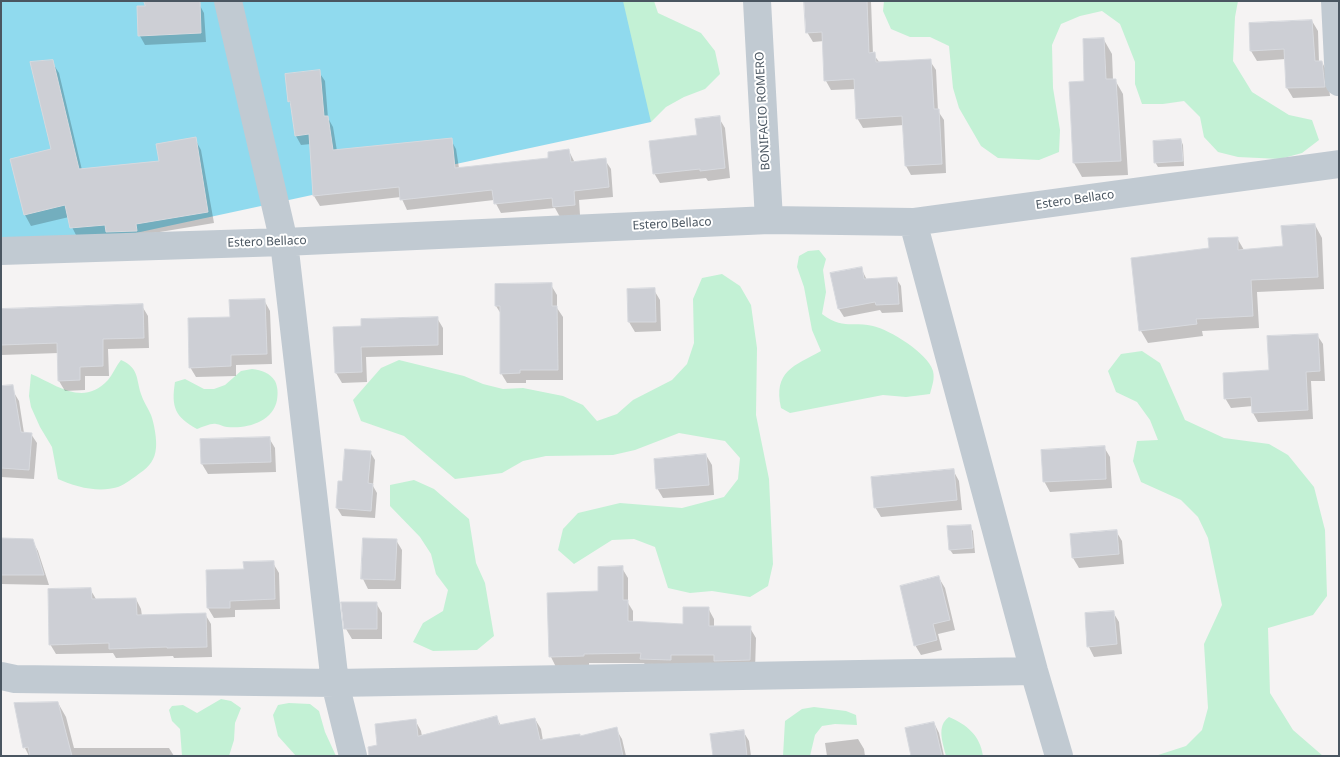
<!DOCTYPE html>
<style>
body{margin:0}
#map{position:relative;width:1340px;height:757px;overflow:hidden;background:#f5f3f3;font-family:"Noto Sans",sans-serif}
canvas{display:block}
.frame{position:absolute;inset:0;border:2px solid #4a5661;pointer-events:none}
</style>
<div id="map">
<canvas width="1340" height="757"></canvas>
<div class="frame"></div>
</div>
<script>
const context = document.querySelector('canvas').getContext('2d');
context.lineJoin = 'round';
function fillPath(path, color) {
  context.fillStyle = color;
  context.fill(path, 'evenodd');
}
function stroke(path, color, width, dash) {
  context.strokeStyle = color;
  context.lineWidth = width;
  context.lineCap = dash ? 'butt' : 'round';
  context.setLineDash(dash || []);
  context.stroke(path);
}
function write(font, color, halo, rows, align = 'center') {
  context.font = font + ' "Noto Sans",sans-serif';
  context.lineWidth = 4;
  context.setLineDash([]);
  context.textBaseline = 'middle';
  context.strokeStyle = halo;
  context.fillStyle = color;
  for (const [text, x, y, turn = 0] of rows) {
    context.save();
    context.translate(x, y);
    context.rotate((+turn || 0) * Math.PI / 180);
    context.textAlign = isNaN(turn) ? turn : align;
    if (halo) context.strokeText(text, 0, 0);
    context.fillText(text, 0, 0);
    context.restore();
  }
}
const green = new Path2D(`
 M 536,1 L 654,1 L 658,13 L 701,33 L 715,51 L 720,74 L 705,89 L 684,97 L 666,107 L 651,122 L 611,102 Z
 M 884,1 L 1238,1 L 1235,17 L 1233,61 L 1252,92 L 1289,115 L 1312,120 L 1319,140 L 1302,153 L 1280,159 L 1238,157 L 1218,152 L 1204,137 L 1200,117 L 1184,101 L 1163,104 L 1142,104 L 1135,84 L 1135,62 L 1120,24 L 1102,11 L 1080,16 L 1061,24 L 1052,45 L 1053,88 L 1060,130 L 1059,152 L 1039,160 L 998,158 L 981,146 L 959,108 L 953,88 L 949,46 L 930,37 L 910,37 L 891,29 L 883,11 Z
 M 819,250 L 826,259 L 823,270 L 826,292 L 822,314 C 843,330 851,321 873,326 C 890,330 928,353 933,371 C 935,379 932,386 930,394 L 906,397 L 883,395 L 790,413 L 781,408 C 773,371 794,366 821,351 L 812,330 L 804,287 L 797,267 L 799,256 L 808,251 Z
 M 722,274 L 740,286 L 751,305 L 757,348 L 756,415 L 769,479 L 773,564 L 768,586 L 750,597 L 712,591 L 690,593 L 668,588 L 655,547 L 634,539 L 612,540 L 574,564 L 558,550 L 563,529 L 578,513 L 620,503 L 682,508 L 724,497 L 738,479 L 740,458 L 725,441 L 679,433 L 635,450 L 613,455 L 546,456 L 523,461 L 502,473 L 455,479 L 404,436 L 361,421 L 353,400 L 381,368 L 399,360 L 464,376 L 483,384 L 503,389 L 523,388 L 563,396 L 583,405 L 597,421 L 617,414 L 633,400 L 672,380 L 687,364 L 694,343 L 693,299 L 702,278 Z
 M 1142,351 L 1160,363 L 1185,420 L 1224,438 L 1269,444 L 1288,455 L 1314,487 L 1325,530 L 1327,596 L 1313,615 L 1268,628 L 1270,693 L 1293,730 L 1323,756 L 1155,756 L 1186,746 L 1202,730 L 1208,708 L 1204,644 L 1222,605 L 1208,538 L 1198,517 L 1181,500 L 1141,482 L 1133,461 L 1137,441 L 1158,440 L 1150,420 L 1137,402 L 1116,392 L 1108,371 L 1121,354 Z
 M 121,360 C 139,368 136,378 141,394 C 143,401 148,408 151,415 C 154,423 157,439 156,448 C 155,460 149,467 140,473 C 133,478 126,484 118,487 C 99,493 75,487 58,479 L 52,447 L 40,427 L 31,407 L 29,396 L 31,374 C 57,385 83,407 108,380 C 113,374 116,366 121,360 Z
 M 252,369 C 262,370 270,373 275,381 C 278,387 278,394 277,400 C 273,422 247,429 227,427 C 223,427 220,424 216,424 C 211,423 203,427 197,429 C 175,417 171,407 175,382 L 185,379 L 204,389 L 214,389 L 225,385 L 241,371 Z
 M 414,480 L 434,489 L 469,519 L 476,563 L 485,583 L 494,636 L 477,650 L 433,651 L 413,642 L 423,623 L 443,611 L 448,590 L 436,574 L 431,554 L 420,537 L 390,506 L 390,485 Z
 M 221,699 L 231,701 L 241,708 L 235,723 L 234,740 L 229,756 L 182,756 L 180,729 L 172,721 L 169,710 L 172,706 L 183,705 L 197,713 Z
 M 289,703 L 310,704 L 319,711 L 325,732 L 336,756 L 296,756 L 278,736 L 273,715 L 278,705 Z
 M 814,707 L 846,711 L 856,715 L 857,725 L 835,724 L 822,726 L 815,735 L 810,756 L 783,756 L 785,721 L 802,709 Z
 M 949,717 C 967,725 980,735 983,756 L 946,756 C 943,743 936,726 949,717 Z`);
const water = new Path2D(`
 M 1,1 L 623,1 L 651,122 L 1,262 Z`);
const shadow = new Path2D(`
 M 806,1 L 871,1 L 873,54 L 880,63 L 930,61 L 936,70 L 938,111 L 944,120 L 946,173 L 911,175 L 906,166 L 904,125 L 863,128 L 857,118 L 856,89 L 831,90 L 826,81 L 824,41 L 813,42 L 807,32 Z
 M 199,4 L 204,13 L 206,42 L 145,45 L 140,36 L 138,8 Z
 M 1312,21 L 1318,31 L 1319,62 L 1322,62 L 1327,72 L 1330,96 L 1293,98 L 1287,88 L 1286,59 L 1257,61 L 1251,51 Z
 M 1104,40 L 1112,54 L 1113,80 L 1115,80 L 1123,94 L 1128,175 L 1082,177 L 1074,163 L 1070,83 L 1086,82 Z
 M 52,62 L 59,73 L 82,170 L 160,162 L 195,139 L 201,150 L 214,223 L 142,235 L 78,239 L 72,227 L 69,217 L 31,226 L 25,215 L 12,160 L 53,150 Z
 M 319,72 L 325,81 L 328,118 L 333,127 L 337,151 L 451,140 L 456,149 L 459,168 L 550,159 L 569,151 L 575,163 L 605,160 L 611,169 L 613,197 L 579,200 L 580,215 L 560,217 L 555,208 L 501,213 L 494,200 L 407,210 L 401,197 L 320,206 L 314,196 L 311,144 L 301,145 L 296,136 L 292,106 L 289,101 Z
 M 719,118 L 725,128 L 730,178 L 708,181 L 706,178 L 660,183 L 654,173 Z
 M 1181,140 L 1183,145 L 1184,166 L 1158,167 L 1155,162 Z
 M 1315,225 L 1322,238 L 1324,289 L 1257,292 L 1259,328 L 1202,331 L 1203,336 L 1148,343 L 1141,331 L 1210,249 L 1237,238 L 1244,250 L 1284,248 Z
 M 861,268 L 867,280 L 896,278 L 901,286 L 903,312 L 882,313 L 880,310 L 844,317 L 839,309 Z
 M 551,285 L 557,295 L 557,308 L 563,317 L 563,380 L 526,380 L 526,383 L 507,383 L 501,373 L 501,314 L 496,306 Z
 M 654,290 L 660,300 L 661,331 L 635,332 L 629,322 Z
 M 264,300 L 270,311 L 272,364 L 236,365 L 236,376 L 196,377 L 190,367 L 231,318 Z
 M 142,306 L 148,316 L 149,348 L 108,349 L 109,376 L 85,376 L 85,390 L 65,391 L 59,381 L 59,353 L 1,355 L 1,311 Z
 M 437,318 L 443,328 L 443,355 L 366,357 L 367,382 L 342,383 L 336,373 L 362,327 Z
 M 1317,335 L 1323,344 L 1325,381 L 1311,381 L 1313,419 L 1258,422 L 1253,413 L 1253,406 L 1231,408 L 1225,398 L 1270,371 Z
 M 1,391 L 13,391 L 19,401 L 24,433 L 31,434 L 37,443 L 34,479 L 1,477 Z
 M 269,438 L 275,448 L 276,472 L 208,474 L 202,464 Z
 M 1104,447 L 1110,457 L 1112,488 L 1050,492 L 1044,481 Z
 M 370,452 L 375,460 L 373,486 L 377,493 L 375,518 L 342,516 L 337,508 L 340,482 L 344,483 Z
 M 706,455 L 712,465 L 714,495 L 663,498 L 657,488 Z
 M 953,470 L 959,481 L 962,510 L 881,517 L 875,507 Z
 M 970,526 L 973,531 L 975,553 L 953,554 L 950,550 Z
 M 1116,531 L 1122,541 L 1124,564 L 1079,568 L 1073,558 Z
 M 1,540 L 32,540 L 38,551 L 49,585 L 1,584 Z
 M 396,540 L 402,550 L 401,589 L 368,589 L 363,579 Z
 M 273,563 L 279,573 L 280,609 L 235,610 L 235,617 L 214,618 L 208,608 L 208,572 L 245,570 Z
 M 622,568 L 628,578 L 628,603 L 633,611 L 633,623 L 684,625 L 708,608 L 714,619 L 714,627 L 750,628 L 756,638 L 755,670 L 648,669 L 644,663 L 589,663 L 589,666 L 556,667 L 551,657 L 548,595 L 599,592 Z
 M 939,578 L 945,588 L 955,630 L 938,634 L 942,650 L 921,655 L 915,645 Z
 M 90,589 L 96,599 L 136,599 L 141,609 L 142,616 L 205,614 L 211,624 L 212,657 L 174,658 L 173,656 L 116,658 L 113,653 L 56,654 L 50,644 Z
 M 376,603 L 382,613 L 382,639 L 352,639 L 346,629 Z
 M 1113,612 L 1119,622 L 1122,654 L 1094,657 L 1089,647 Z
 M 58,703 L 66,717 L 74,748 L 169,748 L 174,756 L 29,756 L 25,748 Z
 M 497,718 L 501,726 L 535,719 L 541,729 L 543,741 L 580,737 L 616,729 L 622,739 L 626,756 L 380,756 L 415,720 L 421,731 L 422,736 Z
 M 934,723 L 939,733 L 944,756 L 912,756 Z
 M 743,731 L 749,741 L 751,756 L 714,756 Z
 M 858,739 L 864,749 L 865,756 L 827,756 L 825,743 Z`);
const building = new Path2D(`
 M 144,1 L 200,1 L 201,33 L 138,36 L 137,6 L 145,6 Z
 M 804,1 L 867,1 L 869,53 L 875,52 L 876,62 L 931,59 L 934,109 L 939,109 L 942,164 L 905,166 L 902,116 L 856,119 L 854,79 L 824,81 L 822,32 L 806,33 Z
 M 1312,20 L 1315,61 L 1322,61 L 1325,87 L 1286,88 L 1284,49 L 1250,51 L 1249,23 Z
 M 1104,38 L 1106,79 L 1116,79 L 1121,161 L 1073,163 L 1069,82 L 1084,81 L 1083,39 Z
 M 53,60 L 79,169 L 159,161 L 156,144 L 196,137 L 208,212 L 136,224 L 137,231 L 106,232 L 105,225 L 70,228 L 65,205 L 24,215 L 10,159 L 51,149 L 30,62 Z
 M 320,70 L 324,116 L 328,116 L 333,150 L 452,138 L 455,168 L 548,158 L 548,152 L 569,149 L 571,162 L 606,158 L 609,187 L 574,191 L 575,205 L 553,207 L 552,198 L 494,204 L 492,190 L 400,200 L 399,187 L 313,196 L 309,134 L 295,136 L 290,101 L 288,102 L 285,74 Z
 M 720,116 L 725,168 L 700,171 L 700,169 L 653,174 L 649,141 L 697,135 L 695,119 Z
 M 1181,139 L 1183,161 L 1154,163 L 1153,141 Z
 M 1315,224 L 1318,277 L 1251,280 L 1253,316 L 1196,319 L 1197,324 L 1139,331 L 1131,258 L 1209,248 L 1208,238 L 1238,237 L 1238,250 L 1283,246 L 1281,226 Z
 M 862,267 L 864,279 L 897,277 L 899,304 L 876,305 L 875,302 L 838,309 L 830,273 Z
 M 552,283 L 552,306 L 557,306 L 558,370 L 520,370 L 520,373 L 500,374 L 500,306 L 495,306 L 495,284 Z
 M 655,288 L 656,322 L 628,322 L 627,289 Z
 M 265,299 L 267,354 L 231,355 L 231,366 L 189,368 L 188,318 L 230,317 L 229,300 Z
 M 143,304 L 144,338 L 103,339 L 103,366 L 80,367 L 80,380 L 58,381 L 57,343 L 1,345 L 1,309 Z
 M 438,317 L 438,345 L 361,347 L 362,372 L 335,373 L 333,327 L 361,326 L 361,319 Z
 M 1318,334 L 1320,371 L 1306,372 L 1308,410 L 1252,413 L 1251,397 L 1224,399 L 1223,373 L 1269,370 L 1267,336 Z
 M 13,385 L 21,432 L 32,433 L 29,470 L 1,468 L 1,386 Z
 M 270,437 L 271,462 L 201,464 L 200,439 Z
 M 1105,446 L 1106,479 L 1043,482 L 1041,450 Z
 M 345,449 L 371,451 L 368,483 L 373,484 L 371,511 L 336,508 L 338,481 L 342,481 Z
 M 706,454 L 709,485 L 656,489 L 654,459 Z
 M 954,469 L 957,500 L 874,508 L 871,477 Z
 M 971,525 L 973,548 L 949,550 L 947,526 Z
 M 1117,530 L 1119,554 L 1072,558 L 1070,534 Z
 M 1,538 L 33,539 L 44,575 L 1,575 Z
 M 363,538 L 397,539 L 395,580 L 361,579 Z
 M 274,561 L 275,599 L 230,601 L 230,608 L 207,608 L 206,570 L 244,569 L 243,562 Z
 M 623,566 L 623,600 L 628,600 L 628,621 L 683,624 L 683,607 L 709,607 L 709,626 L 751,626 L 750,660 L 714,661 L 714,655 L 671,655 L 671,660 L 640,659 L 641,653 L 584,654 L 584,656 L 549,657 L 547,593 L 598,591 L 598,567 Z
 M 939,576 L 950,620 L 933,624 L 937,640 L 914,646 L 900,586 Z
 M 91,588 L 92,599 L 136,598 L 137,615 L 206,613 L 207,647 L 167,648 L 167,647 L 109,649 L 109,643 L 49,645 L 48,589 Z
 M 341,602 L 377,602 L 377,629 L 344,629 Z
 M 1114,611 L 1117,644 L 1087,647 L 1085,613 Z
 M 58,702 L 72,756 L 30,756 L 28,747 L 23,748 L 14,703 Z
 M 497,716 L 499,725 L 535,718 L 540,740 L 580,734 L 580,736 L 617,727 L 623,756 L 369,756 L 368,747 L 377,745 L 375,724 L 416,719 L 418,736 Z
 M 934,722 L 942,756 L 911,756 L 905,728 Z
 M 744,730 L 747,756 L 713,756 L 710,734 Z`);
const minor = new Path2D(`
 M 228,1 L 284,242 L 335,683 L 353,756
 M 757,1 L 769,220
 M 1335,1 L 1339,82
 M 913,222 L 1034,671 L 1059,756
 M 1,251 L 284,242 L 769,220 L 913,222 L 1339,164
 M 1,676 L 15,679 L 335,683 L 1034,671`);
const streetNames = [
 ["BONIFACIO ROMERO",763,111,-93],
 ["Estero Bellaco",1075,200,-8],
 ["Estero Bellaco",672,224,-3],
 ["Estero Bellaco",267,242,-2]
];
fillPath(green, '#c3f1d5');
fillPath(water, '#90daee');
fillPath(shadow, '#0003');
fillPath(building, '#cdcfd5');
stroke(building, '#d7d9de', 1);
stroke(minor, '#c1cad2', 28);
write('12px', '#4a5661', '#fff', streetNames);
</script>
